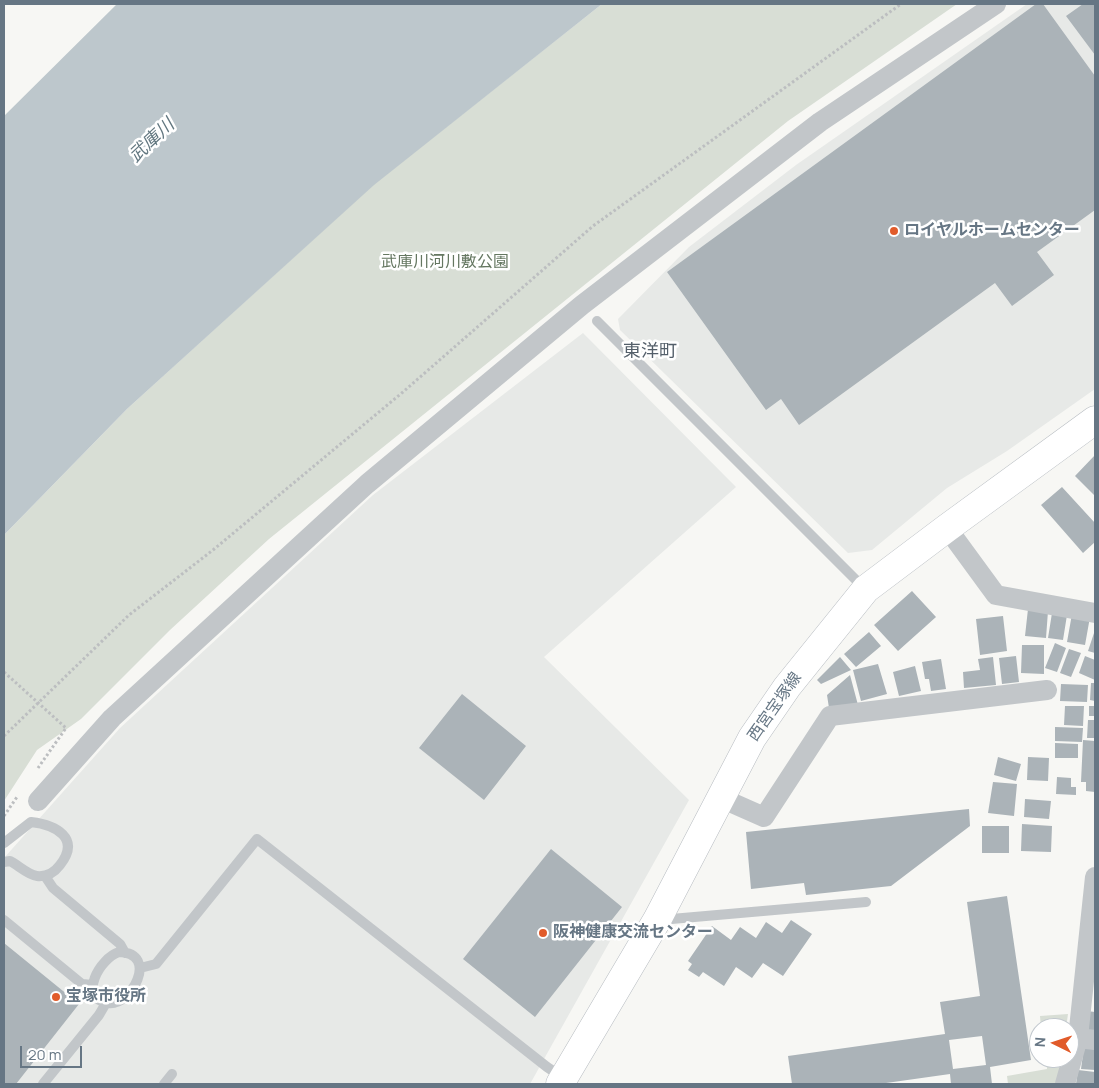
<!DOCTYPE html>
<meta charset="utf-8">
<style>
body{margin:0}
#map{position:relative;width:1099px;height:1088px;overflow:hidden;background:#f7f7f4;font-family:Manrope,sans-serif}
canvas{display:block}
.frame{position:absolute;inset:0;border:5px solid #667684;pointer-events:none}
.north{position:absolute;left:1029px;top:1018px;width:50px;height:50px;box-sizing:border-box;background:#fff;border:1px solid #c2c8ce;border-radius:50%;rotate:274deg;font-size:14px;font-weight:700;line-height:20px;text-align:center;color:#667684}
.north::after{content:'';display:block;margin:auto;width:18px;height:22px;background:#e15b2a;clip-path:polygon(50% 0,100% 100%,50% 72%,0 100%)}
.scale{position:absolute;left:20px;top:1046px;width:62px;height:22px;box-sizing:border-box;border:2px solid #667684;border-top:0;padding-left:6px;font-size:15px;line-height:18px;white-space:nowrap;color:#667684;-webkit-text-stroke:4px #fff;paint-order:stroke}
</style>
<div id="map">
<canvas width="1099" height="1088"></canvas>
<div class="frame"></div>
<div class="north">N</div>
<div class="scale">20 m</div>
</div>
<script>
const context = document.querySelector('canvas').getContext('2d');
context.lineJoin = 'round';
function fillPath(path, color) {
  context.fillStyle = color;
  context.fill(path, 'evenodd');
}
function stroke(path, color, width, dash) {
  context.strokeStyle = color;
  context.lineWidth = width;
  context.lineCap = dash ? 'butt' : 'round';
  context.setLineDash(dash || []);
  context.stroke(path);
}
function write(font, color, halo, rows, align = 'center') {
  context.font = font + ' Manrope,"Noto Sans JP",sans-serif';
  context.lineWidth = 5;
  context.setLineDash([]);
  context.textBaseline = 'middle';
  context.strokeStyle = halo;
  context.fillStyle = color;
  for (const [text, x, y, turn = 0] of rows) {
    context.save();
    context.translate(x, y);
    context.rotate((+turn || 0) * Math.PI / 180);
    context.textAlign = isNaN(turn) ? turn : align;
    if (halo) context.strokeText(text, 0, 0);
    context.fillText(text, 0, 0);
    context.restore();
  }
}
const built = new Path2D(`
 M 1027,4 L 1095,4 L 1095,389 L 1007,451 L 947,488 L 872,550 L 848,553 L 620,330 L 618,319 L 689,247 L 796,165 Z
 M 583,333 L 736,487 L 544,657 L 689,800 L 530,1084 L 4,1084 L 4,858 L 120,728 L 373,495 Z`);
const green = new Path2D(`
 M 602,4 L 957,4 L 788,121 L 269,539 L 170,630 L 81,719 L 37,750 L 4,801 L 4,535 L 127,409 L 374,184 Z
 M 1068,1014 L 1066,1028 L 1041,1028 L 1040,1016 Z
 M 1046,1058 L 1062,1058 L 1056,1084 L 1008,1084 L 1007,1076 L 1047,1069 Z`);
const water = new Path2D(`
 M 117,4 L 602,4 L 374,185 L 127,409 L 4,535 L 4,116 Z`);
const building = new Path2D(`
 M 1036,4 L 1043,4 L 1095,76 L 1095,210 L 1037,252 L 1054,275 L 1012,306 L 995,283 L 799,425 L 781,399 L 766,410 L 667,272 Z
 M 1083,4 L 1095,4 L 1095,55 L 1066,16 Z
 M 1095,455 L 1095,496 L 1075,476 Z
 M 1062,487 L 1095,523 L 1095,542 L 1083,553 L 1041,505 Z
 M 912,591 L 936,617 L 898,651 L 874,625 Z
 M 1028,609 L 1048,611 L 1046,638 L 1025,636 Z
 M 1052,613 L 1067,615 L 1063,640 L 1048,638 Z
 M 1072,614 L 1090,617 L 1085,645 L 1067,642 Z
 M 1003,616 L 1007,651 L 980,655 L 976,619 Z
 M 1095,630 L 1095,653 L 1088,651 Z
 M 869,632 L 881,646 L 856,667 L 844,654 Z
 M 1055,643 L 1066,648 L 1057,672 L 1045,668 Z
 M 1022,645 L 1044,645 L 1044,674 L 1021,673 Z
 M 1069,649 L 1081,653 L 1071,677 L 1060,673 Z
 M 1016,656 L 1019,682 L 1002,684 L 999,658 Z
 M 1085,656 L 1095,660 L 1095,680 L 1079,673 Z
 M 840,657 L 851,670 L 821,684 L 817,680 Z
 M 993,657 L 996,685 L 964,688 L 963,672 L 980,670 L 978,659 Z
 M 941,659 L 946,689 L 931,691 L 929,679 L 925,679 L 922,662 Z
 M 878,664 L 887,694 L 861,701 L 853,670 Z
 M 915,666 L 921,691 L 899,696 L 893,672 Z
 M 850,675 L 858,705 L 829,708 L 827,695 Z
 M 1091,683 L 1095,683 L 1095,701 L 1090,700 Z
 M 1061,684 L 1088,685 L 1087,702 L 1060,701 Z
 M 462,694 L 526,746 L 484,800 L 419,748 Z
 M 1065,706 L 1084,706 L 1083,726 L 1064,725 Z
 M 1089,706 L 1095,706 L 1095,716 L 1089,716 Z
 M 1088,720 L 1095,720 L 1095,738 L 1087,738 Z
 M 1055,727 L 1083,728 L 1082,742 L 1055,741 Z
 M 1083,740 L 1095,741 L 1095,792 L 1086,791 L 1086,782 L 1081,782 Z
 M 1055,743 L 1078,744 L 1078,758 L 1055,758 Z
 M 998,757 L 1021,764 L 1016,781 L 994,775 Z
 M 1028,757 L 1049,758 L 1048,781 L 1027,780 Z
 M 1057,777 L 1071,778 L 1071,787 L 1076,787 L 1076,795 L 1056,794 Z
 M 993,782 L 1017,784 L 1014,816 L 988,813 Z
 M 1025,799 L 1051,801 L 1049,819 L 1024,817 Z
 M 969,809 L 970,826 L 891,886 L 806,895 L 804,883 L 751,889 L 746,832 Z
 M 1022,824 L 1052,826 L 1051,852 L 1021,851 Z
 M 982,826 L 1009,826 L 1009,853 L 982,853 Z
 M 551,849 L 622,907 L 535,1017 L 463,959 Z
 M 1007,896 L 1031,1060 L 990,1067 L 992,1084 L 951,1084 L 950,1074 L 879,1084 L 792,1084 L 788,1056 L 945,1034 L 940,1002 L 980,996 L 967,902 ZM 982,1036 L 986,1065 L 953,1069 L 949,1040 Z
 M 791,920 L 812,934 L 783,976 L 763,963 L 752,978 L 736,967 L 724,986 L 703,972 L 699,977 L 688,970 L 692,964 L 688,961 L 712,926 L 731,940 L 740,927 L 756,938 L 766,922 L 782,933 Z
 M 4,943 L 79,1004 L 16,1084 L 4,1084 Z
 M 1087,1011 L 1095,1012 L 1095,1035 L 1085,1034 Z
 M 1084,1047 L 1095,1048 L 1095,1070 L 1081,1069 Z
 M 1078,1070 L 1095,1072 L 1095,1084 L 1076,1084 Z`);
const path = new Path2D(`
 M 4,672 L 66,728 L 38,768
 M 4,736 L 129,615 L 213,550 L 403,392 L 593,226 L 901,4
 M 4,816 L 17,797`);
const lane = new Path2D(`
 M 597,321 L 865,589
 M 4,843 L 31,822 C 56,825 81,838 60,865 C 54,873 47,877 37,876 C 28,875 18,865 10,861 L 4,862
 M 45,876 L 53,888 L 120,944 L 125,953
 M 4,920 L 82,984 L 93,985
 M 660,920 L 866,902
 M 119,952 C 160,953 131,1007 108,1003 C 77,998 100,958 119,952 Z
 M 140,968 L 156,964 L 257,839 L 547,1067 L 562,1077
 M 43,1084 L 99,1015 L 106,1003
 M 164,1084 L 172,1074`);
const street = new Path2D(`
 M 947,528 L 996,595 L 1095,613
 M 721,798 L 764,817 L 830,716 L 1047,690
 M 38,801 L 112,718 L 367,484 L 582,305 L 820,122 L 996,4
 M 1078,1038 L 1095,1040
 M 1065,1084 L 1078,1038 L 1095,877`);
const secondary = new Path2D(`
 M 560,1084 L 657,920 L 752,738 L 787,687 L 866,589 L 947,528 L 1095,420`);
const markers = [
 [894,231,5,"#e15b2a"],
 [543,933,5,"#e15b2a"],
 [56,997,5,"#e15b2a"]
];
const poiNames = [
 ["ロイヤルホームセンター",904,231],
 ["阪神健康交流センター",553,933],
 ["宝塚市役所",66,997]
];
const parkNames = [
 ["武庫川河川敷公園",445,263]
];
const streetNames = [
 ["西宮宝塚線",775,707,-55]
];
const waterNames = [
 ["武庫川",152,141,-43]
];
const neighbourhoodNames = [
 ["東洋町",650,352]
];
fillPath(built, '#e7e9e7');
fillPath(green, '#d8ded5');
fillPath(water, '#bdc7cc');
fillPath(building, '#abb3b8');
stroke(secondary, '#b6bbc0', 29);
stroke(path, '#bcbec0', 3, [2.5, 2.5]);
stroke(lane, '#c2c6c9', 10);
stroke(street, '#c2c6c9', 20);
stroke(secondary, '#fff', 28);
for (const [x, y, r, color] of markers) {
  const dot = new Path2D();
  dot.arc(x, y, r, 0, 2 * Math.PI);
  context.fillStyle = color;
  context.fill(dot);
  stroke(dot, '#fff', 2);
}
write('bold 16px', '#667684', '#fff', poiNames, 'left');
write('16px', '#657761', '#fff', parkNames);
write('16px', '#667684', '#fff', streetNames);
write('italic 18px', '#627780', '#fff', waterNames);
write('18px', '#545f6a', '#fff', neighbourhoodNames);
</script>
